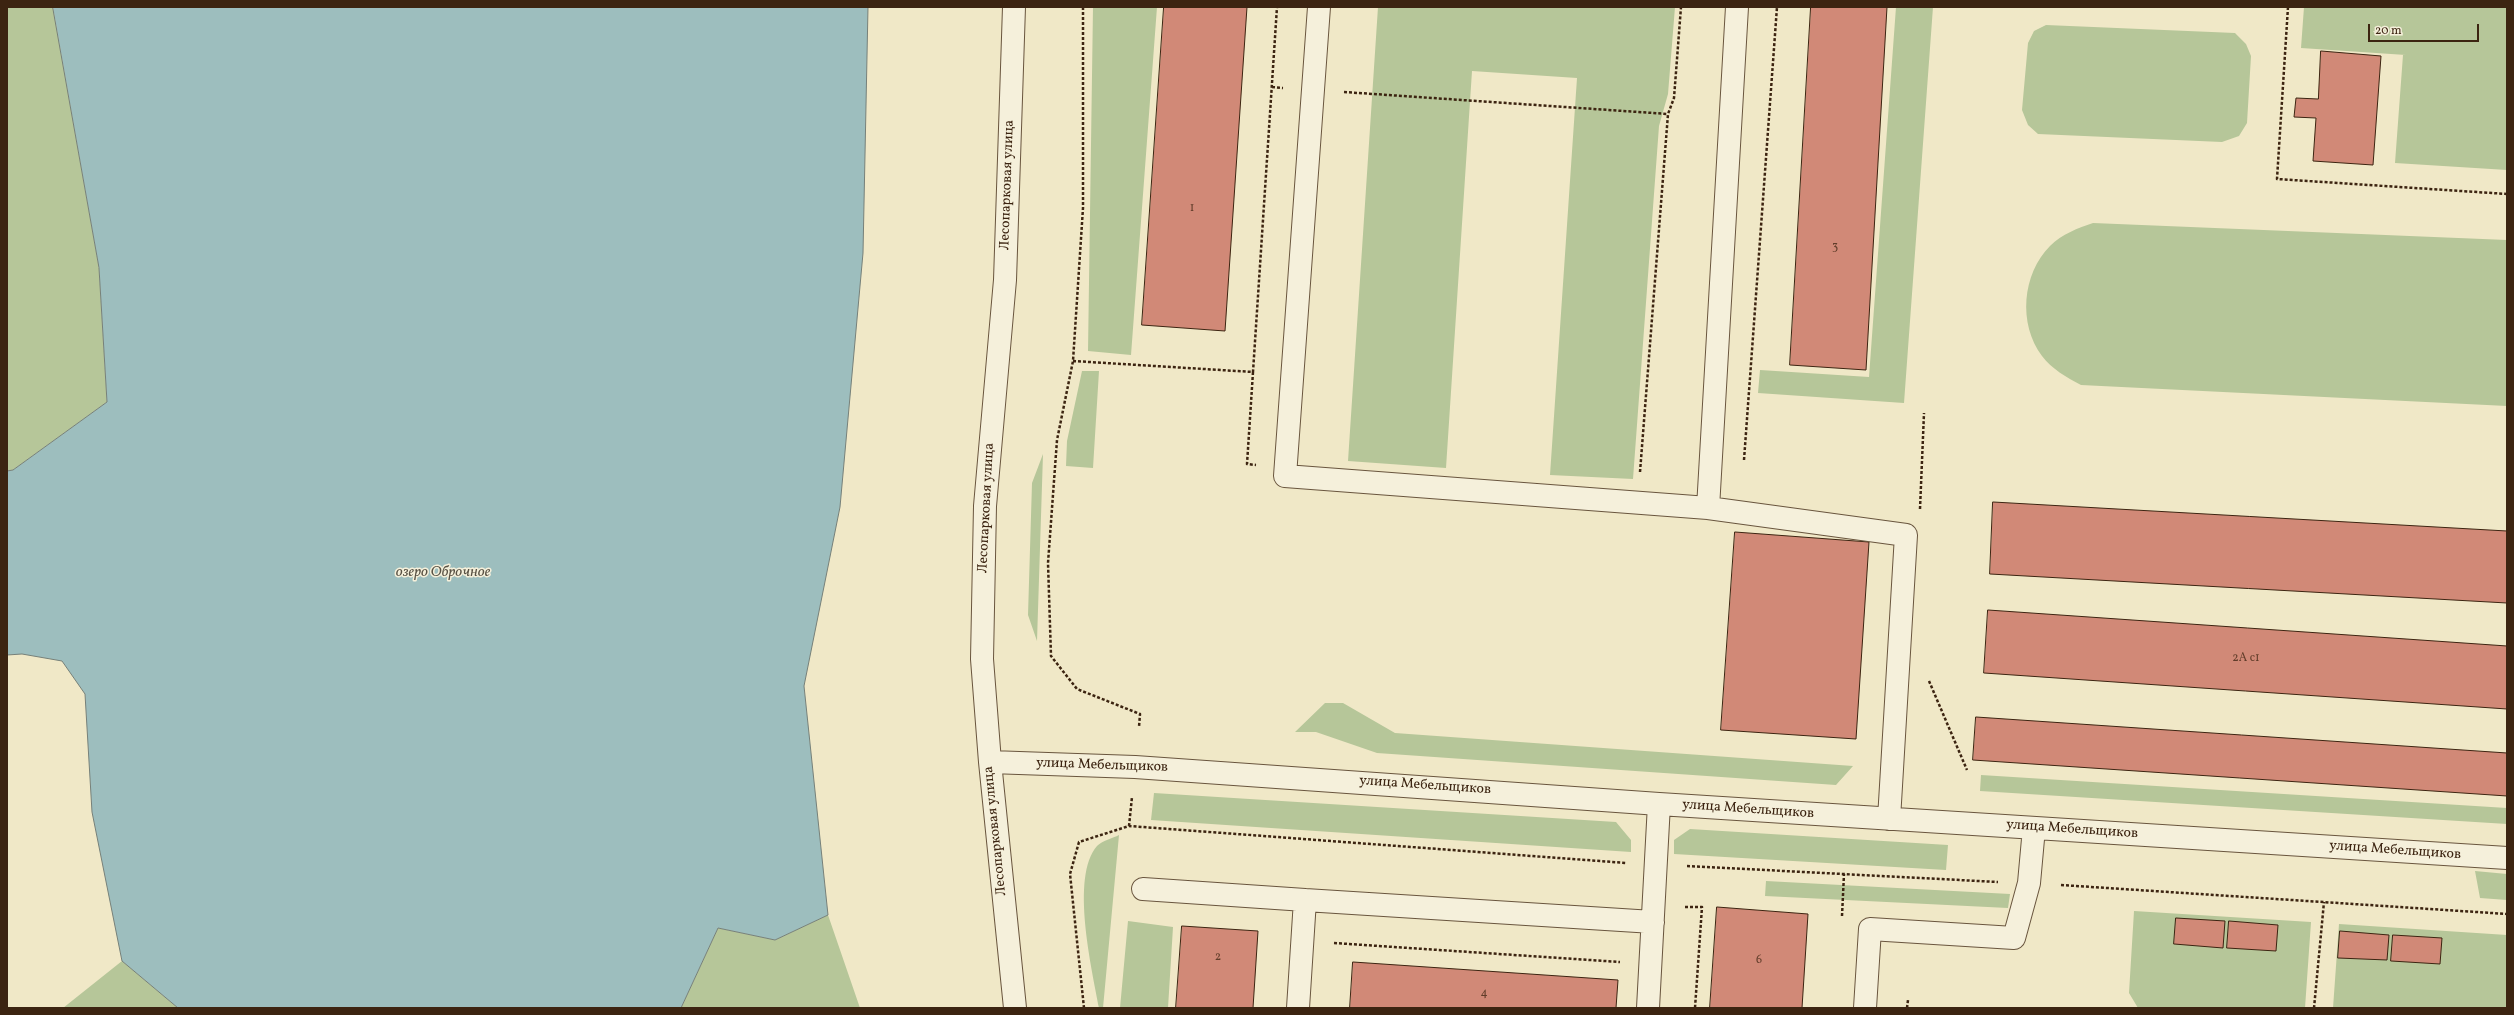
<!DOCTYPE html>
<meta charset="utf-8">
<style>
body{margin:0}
#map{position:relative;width:2514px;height:1015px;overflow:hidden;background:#f0e8c7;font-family:Vollkorn,serif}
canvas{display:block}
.frame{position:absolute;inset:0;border:8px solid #3c2411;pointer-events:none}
.scale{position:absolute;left:2368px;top:24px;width:111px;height:18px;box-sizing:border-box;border:2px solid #3c2411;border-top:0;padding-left:5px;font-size:12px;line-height:14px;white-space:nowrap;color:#3c2411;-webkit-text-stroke:3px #f5f0db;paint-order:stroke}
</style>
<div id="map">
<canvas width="2514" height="1015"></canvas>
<div class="frame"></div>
<div class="scale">20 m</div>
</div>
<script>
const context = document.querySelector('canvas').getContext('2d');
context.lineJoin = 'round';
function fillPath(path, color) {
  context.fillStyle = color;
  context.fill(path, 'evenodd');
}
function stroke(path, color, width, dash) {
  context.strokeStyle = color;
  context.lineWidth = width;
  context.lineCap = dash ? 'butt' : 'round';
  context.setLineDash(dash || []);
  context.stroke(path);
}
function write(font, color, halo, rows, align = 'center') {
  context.font = font + ' Vollkorn,serif';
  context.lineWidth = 3;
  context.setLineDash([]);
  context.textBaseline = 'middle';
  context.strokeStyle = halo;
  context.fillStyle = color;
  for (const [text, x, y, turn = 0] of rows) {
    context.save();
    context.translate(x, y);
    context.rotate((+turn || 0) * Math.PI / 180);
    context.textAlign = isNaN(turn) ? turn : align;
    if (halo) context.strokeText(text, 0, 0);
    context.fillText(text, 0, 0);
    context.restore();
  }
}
const green = new Path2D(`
 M 7,7 L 53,7 L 99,268 L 107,402 L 13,470 L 7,471 Z
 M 1093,7 L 1157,7 L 1131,355 L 1088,351 Z
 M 1378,7 L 1675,7 L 1668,94 L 1659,126 L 1633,479 L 1550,475 L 1577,78 L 1472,71 L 1446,468 L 1348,461 Z
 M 1896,7 L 1933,7 L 1904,403 L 1758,393 L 1760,370 L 1869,377 Z
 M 2304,7 L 2507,7 L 2507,170 L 2395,163 L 2403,55 L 2406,55 L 2301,48 Z
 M 2046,25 L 2235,33 L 2246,44 L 2251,56 L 2247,123 L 2239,136 L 2222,142 L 2038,134 L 2028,125 L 2022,110 L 2028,43 L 2034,31 Z
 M 2093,223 L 2507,240 L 2507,406 L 2081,385 C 2066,377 2052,369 2042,356 C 2018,324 2022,274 2050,246 C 2062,234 2078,228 2093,223 Z
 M 1082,371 L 1099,371 L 1093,468 L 1066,466 L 1067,441 Z
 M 1043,454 L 1037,641 L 1028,615 L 1032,483 Z
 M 1325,703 L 1343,703 L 1395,733 L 1853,766 L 1836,785 L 1377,753 L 1316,732 L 1295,732 Z
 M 1981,775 L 2507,808 L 2507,824 L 1980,791 Z
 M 1154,793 L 1616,822 L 1631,840 L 1631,852 L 1151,820 Z
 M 1690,829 L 1948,845 L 1946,870 L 1674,854 L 1674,840 Z
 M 1119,835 L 1103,1008 L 1099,1008 C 1092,969 1070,877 1097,846 C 1102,841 1113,838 1119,835 Z
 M 2475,871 L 2507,874 L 2507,900 L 2480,898 Z
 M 1766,881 L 2010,894 L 2008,908 L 1765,896 Z
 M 2134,911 L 2311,922 L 2305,1008 L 2138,1008 L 2129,993 Z
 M 828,915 L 860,1008 L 681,1008 L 718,928 L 775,940 Z
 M 1128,921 L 1173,927 L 1168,1008 L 1120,1008 Z
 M 2339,924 L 2507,935 L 2507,1008 L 2333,1008 Z
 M 122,961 L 178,1008 L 63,1008 Z`);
const water = new Path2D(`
 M 53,7 L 868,7 L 863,253 L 840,507 L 804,686 L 828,915 L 775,940 L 718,928 L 681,1008 L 178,1008 L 122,961 L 92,812 L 85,694 L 62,661 L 22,654 L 7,655 L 7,471 L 13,470 L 107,402 L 99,268 Z`);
const building = new Path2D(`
 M 1164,7 L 1247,7 L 1225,331 L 1142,325 Z
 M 1811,7 L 1887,7 L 1866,370 L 1790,365 Z
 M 2321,51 L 2381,56 L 2373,165 L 2313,161 L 2316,118 L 2294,117 L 2296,98 L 2318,99 Z
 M 1993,502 L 2507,531 L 2507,603 L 1990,574 Z
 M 1735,532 L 1869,542 L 1856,739 L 1721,730 Z
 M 1988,610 L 2507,646 L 2507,709 L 1984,673 Z
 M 1976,717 L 2507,753 L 2507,796 L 1973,760 Z
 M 1717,907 L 1808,914 L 1802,1008 L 1710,1008 Z
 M 2176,918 L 2225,921 L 2223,948 L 2174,944 Z
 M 2229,921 L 2278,925 L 2276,951 L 2227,948 Z
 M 1182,926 L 1258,931 L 1253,1008 L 1176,1008 Z
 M 2340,931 L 2389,935 L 2387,960 L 2338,958 Z
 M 2393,935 L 2442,938 L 2440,964 L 2391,961 Z
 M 1353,962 L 1618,980 L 1616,1008 L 1350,1008 Z`);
const path = new Path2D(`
 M 1083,7 L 1083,208 L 1073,361 L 1057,440 L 1048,563 L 1051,656 L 1077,689 L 1140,714 L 1139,727
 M 2288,7 L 2277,179 L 2507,194
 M 1272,87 L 1283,88
 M 1344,92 L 1668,114
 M 1073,361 L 1253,372 L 1277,7
 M 1253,372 L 1247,464 L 1256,465
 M 1744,460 L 1777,7
 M 1640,472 L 1668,114 L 1674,98 L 1681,7
 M 1920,509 L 1924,413
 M 1929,681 L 1967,770
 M 1129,826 L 1132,797
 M 1687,866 L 1998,882
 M 2061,885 L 2507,914
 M 1685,907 L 1702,907 L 1695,1008
 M 1842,916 L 1844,874
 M 1334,943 L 1620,962
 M 1084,1008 L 1070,874 L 1079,842 L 1129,826 L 1626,863
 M 1907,1008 L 1908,1000
 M 2314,1008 L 2324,902`);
const minor = new Path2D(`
 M 1014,7 L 1005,280 L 985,506 L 982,659 L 990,762 L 1015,1008
 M 1319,7 L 1285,476 L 1708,508 L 1906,535 L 1889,819
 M 1708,508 L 1737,7
 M 990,762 L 1135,767 L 1659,804 L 2507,858
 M 1143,889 L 1305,900
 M 1298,1008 L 1305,900 L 1653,922
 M 1648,1008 L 1659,804
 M 1865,1008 L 1870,929 L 2014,938 L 2029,883 L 2034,828`);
const numberNames = [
 ["1",1192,209],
 ["3",1835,248],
 ["2А с1",2246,659],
 ["2",1218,958],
 ["6",1759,961],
 ["4",1484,994]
];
const streetNames = [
 ["Лесопарковая улица",1008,185,-88],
 ["Лесопарковая улица",987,508,-87],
 ["улица Мебельщиков",1102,766,2],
 ["улица Мебельщиков",1425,786,4],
 ["улица Мебельщиков",1748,810,4],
 ["улица Мебельщиков",2072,830,4],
 ["Лесопарковая улица",996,831,-96],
 ["улица Мебельщиков",2395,851,4]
];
const waterNames = [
 ["озеро Оброчное",443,573]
];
fillPath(green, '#b6c699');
fillPath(water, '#9dbebe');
stroke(water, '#768079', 1);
fillPath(building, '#d18977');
stroke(building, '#3c2411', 1);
stroke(minor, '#69553e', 24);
stroke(path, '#3c2411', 2.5, [3, 2]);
stroke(minor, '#f5f0db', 22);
write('12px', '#613d2a', null, numberNames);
write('14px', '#3c2411', '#f5f0db', streetNames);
write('italic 15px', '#595245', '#f5f0db', waterNames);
</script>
